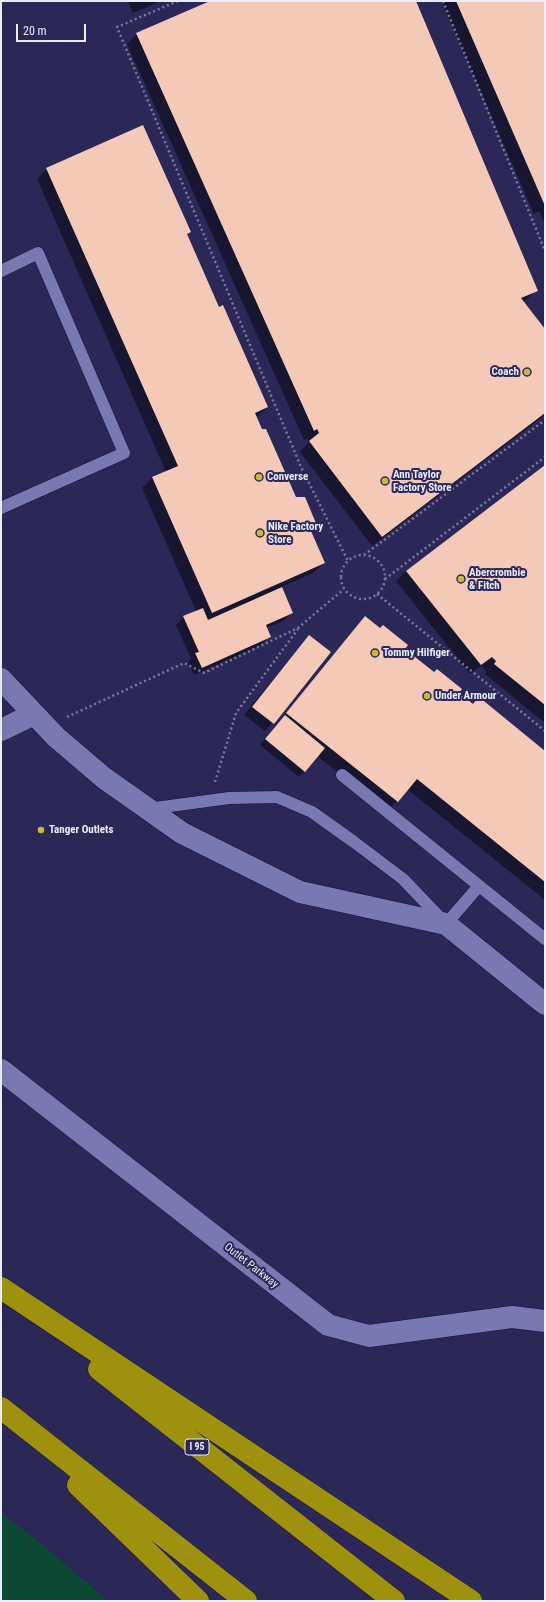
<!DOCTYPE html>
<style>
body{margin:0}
#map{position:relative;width:546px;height:1602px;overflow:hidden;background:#2b2858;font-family:"Roboto Condensed",sans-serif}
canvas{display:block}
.frame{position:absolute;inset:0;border:2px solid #ebecff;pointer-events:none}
.scale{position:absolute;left:16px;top:24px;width:70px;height:18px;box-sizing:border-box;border:2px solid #ebecff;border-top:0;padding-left:5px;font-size:12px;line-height:14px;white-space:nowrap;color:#ebecff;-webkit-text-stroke:3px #2b2858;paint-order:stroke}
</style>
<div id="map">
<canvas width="546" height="1602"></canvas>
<div class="frame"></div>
<div class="scale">20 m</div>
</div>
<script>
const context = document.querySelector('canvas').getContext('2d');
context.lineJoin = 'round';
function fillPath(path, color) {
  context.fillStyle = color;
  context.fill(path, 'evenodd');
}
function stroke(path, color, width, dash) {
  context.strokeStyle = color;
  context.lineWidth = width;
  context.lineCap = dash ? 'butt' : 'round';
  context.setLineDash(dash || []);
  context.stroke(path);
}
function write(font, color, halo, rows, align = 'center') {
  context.font = font + ' "Roboto Condensed",sans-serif';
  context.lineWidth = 4;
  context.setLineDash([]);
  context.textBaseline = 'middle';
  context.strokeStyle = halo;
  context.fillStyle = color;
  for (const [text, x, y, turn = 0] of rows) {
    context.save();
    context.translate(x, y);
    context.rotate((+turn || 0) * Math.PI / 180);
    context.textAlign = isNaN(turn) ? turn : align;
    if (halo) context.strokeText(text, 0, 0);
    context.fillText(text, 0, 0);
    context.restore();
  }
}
const green = new Path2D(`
 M 1,1513 L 36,1539 L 108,1601 L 1,1601 Z`);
const shadow = new Path2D(`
 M 128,1 L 161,1 L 133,13 Z
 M 212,1 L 415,1 L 537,290 L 523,302 L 545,331 L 545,415 L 372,546 L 300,452 L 309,442 L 307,439 L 304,440 L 127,44 L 137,34 Z
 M 446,1 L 545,1 L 545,224 L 539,211 L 534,214 L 443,5 Z
 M 47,169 L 189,232 L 186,235 L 219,308 L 267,407 L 256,418 L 295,498 L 317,527 L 311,533 L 324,563 L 313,573 L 281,587 L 292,612 L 284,621 L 266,628 L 269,636 L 261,645 L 194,675 L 188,662 L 191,659 L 176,625 L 184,617 L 196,611 L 142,488 L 152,478 L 166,472 L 37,179 Z
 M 545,467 L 545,723 L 485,674 L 487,672 L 481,666 L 470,674 L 396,581 L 406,571 Z
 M 365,617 L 472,705 L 545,752 L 545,900 L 407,789 L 387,812 L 317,756 L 299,777 L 260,745 Z
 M 309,636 L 329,652 L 265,731 L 244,715 Z`);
const building = new Path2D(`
 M 210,1 L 416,1 L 538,291 L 521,298 L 545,329 L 545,413 L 382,537 L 309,441 L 319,433 L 317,429 L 314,431 L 136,33 Z
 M 456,1 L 545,1 L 545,206 Z
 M 143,125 L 191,232 L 187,234 L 219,307 L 223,305 L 268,407 L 255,413 L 262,429 L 266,429 L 296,497 L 305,497 L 318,528 L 311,531 L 325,563 L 212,613 L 152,477 L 178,466 L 46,168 Z
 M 545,465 L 545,705 L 494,664 L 496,661 L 492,657 L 481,665 L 406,571 Z
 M 282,587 L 293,613 L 266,625 L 271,637 L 202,668 L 195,653 L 199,652 L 183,616 L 203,608 L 208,620 Z
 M 365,616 L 380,628 L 383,625 L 408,645 L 405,649 L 434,672 L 437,669 L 462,689 L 459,693 L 473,704 L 479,697 L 545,751 L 545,882 L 417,779 L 398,802 L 286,713 Z
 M 309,635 L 331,652 L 274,724 L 252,707 Z
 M 285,715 L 325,748 L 305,772 L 265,739 Z`);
const path = new Path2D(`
 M 178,1 L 117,27 L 301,467 L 348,561
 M 443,1 L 545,251
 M341 577a22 22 0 1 1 44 0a22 22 0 1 1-44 0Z
 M 364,555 L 545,420
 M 385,579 L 545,457
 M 377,594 L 545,731
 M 67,717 L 184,663 L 204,673 L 298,628 L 344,589
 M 215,782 L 236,713 L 298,629`);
const service = new Path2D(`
 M 1,271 L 38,253 L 124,453 L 1,508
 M 342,775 L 545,939
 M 148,809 L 229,798 L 277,797 L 312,812 L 354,842 L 403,879 L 446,924 L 479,886`);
const minor = new Path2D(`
 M 1,679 L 56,737 L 104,778 L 182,833 L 300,892 L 446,924 L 545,1004
 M 1,730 L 34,714
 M 1,1070 L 328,1325 L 369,1336 L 512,1317 L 545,1321`);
const motorway = new Path2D(`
 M 1,1288 L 471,1601
 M 99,1369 L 394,1601
 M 1,1408 L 246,1601
 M 78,1485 L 198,1601`);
const markers = [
 [527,372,4,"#c9bb3a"],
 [259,477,4,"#c9bb3a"],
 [385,481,4,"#c9bb3a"],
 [260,533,4,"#c9bb3a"],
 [461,579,4,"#c9bb3a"],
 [375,653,4,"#c9bb3a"],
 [427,696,4,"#c9bb3a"],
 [41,830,4,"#c9bb3a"]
];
const shields = [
 [197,1447,24]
];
const shieldNames = [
 ["I 95",197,1447]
];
const poiNames = [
 ["Coach",519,372,"right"],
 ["Ann Taylor",393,475],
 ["Factory Store",393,488],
 ["Converse",267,477],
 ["Nike Factory",268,527],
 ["Store",268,540],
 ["Abercrombie",469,573],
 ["& Fitch",469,586],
 ["Tommy Hilfiger",383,653],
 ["Under Armour",435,696],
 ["Tanger Outlets",49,830]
];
const streetNames = [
 ["Outlet Parkway",251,1266,38]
];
fillPath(green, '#0e4a33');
fillPath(shadow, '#0007');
fillPath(building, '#f5c9b8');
stroke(service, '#140e3c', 13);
stroke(minor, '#140e3c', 23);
stroke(motorway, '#140e3c', 23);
stroke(path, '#7b7a9e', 2.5, [2, 3]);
stroke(service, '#7879b0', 12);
stroke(minor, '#7879b0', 22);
stroke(motorway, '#9e910d', 22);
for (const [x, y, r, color] of markers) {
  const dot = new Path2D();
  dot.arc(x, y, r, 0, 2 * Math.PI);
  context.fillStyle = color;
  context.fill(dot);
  stroke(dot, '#2b2858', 1.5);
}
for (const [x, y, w] of shields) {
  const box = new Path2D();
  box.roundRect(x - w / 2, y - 8, w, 16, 3);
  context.fillStyle = '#2b2858';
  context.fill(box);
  stroke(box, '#ebecff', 1);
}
write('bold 10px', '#ebecff', null, shieldNames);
write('bold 11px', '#ebecff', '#2b2858', poiNames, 'left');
write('11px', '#ebecff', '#2b2858', streetNames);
</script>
